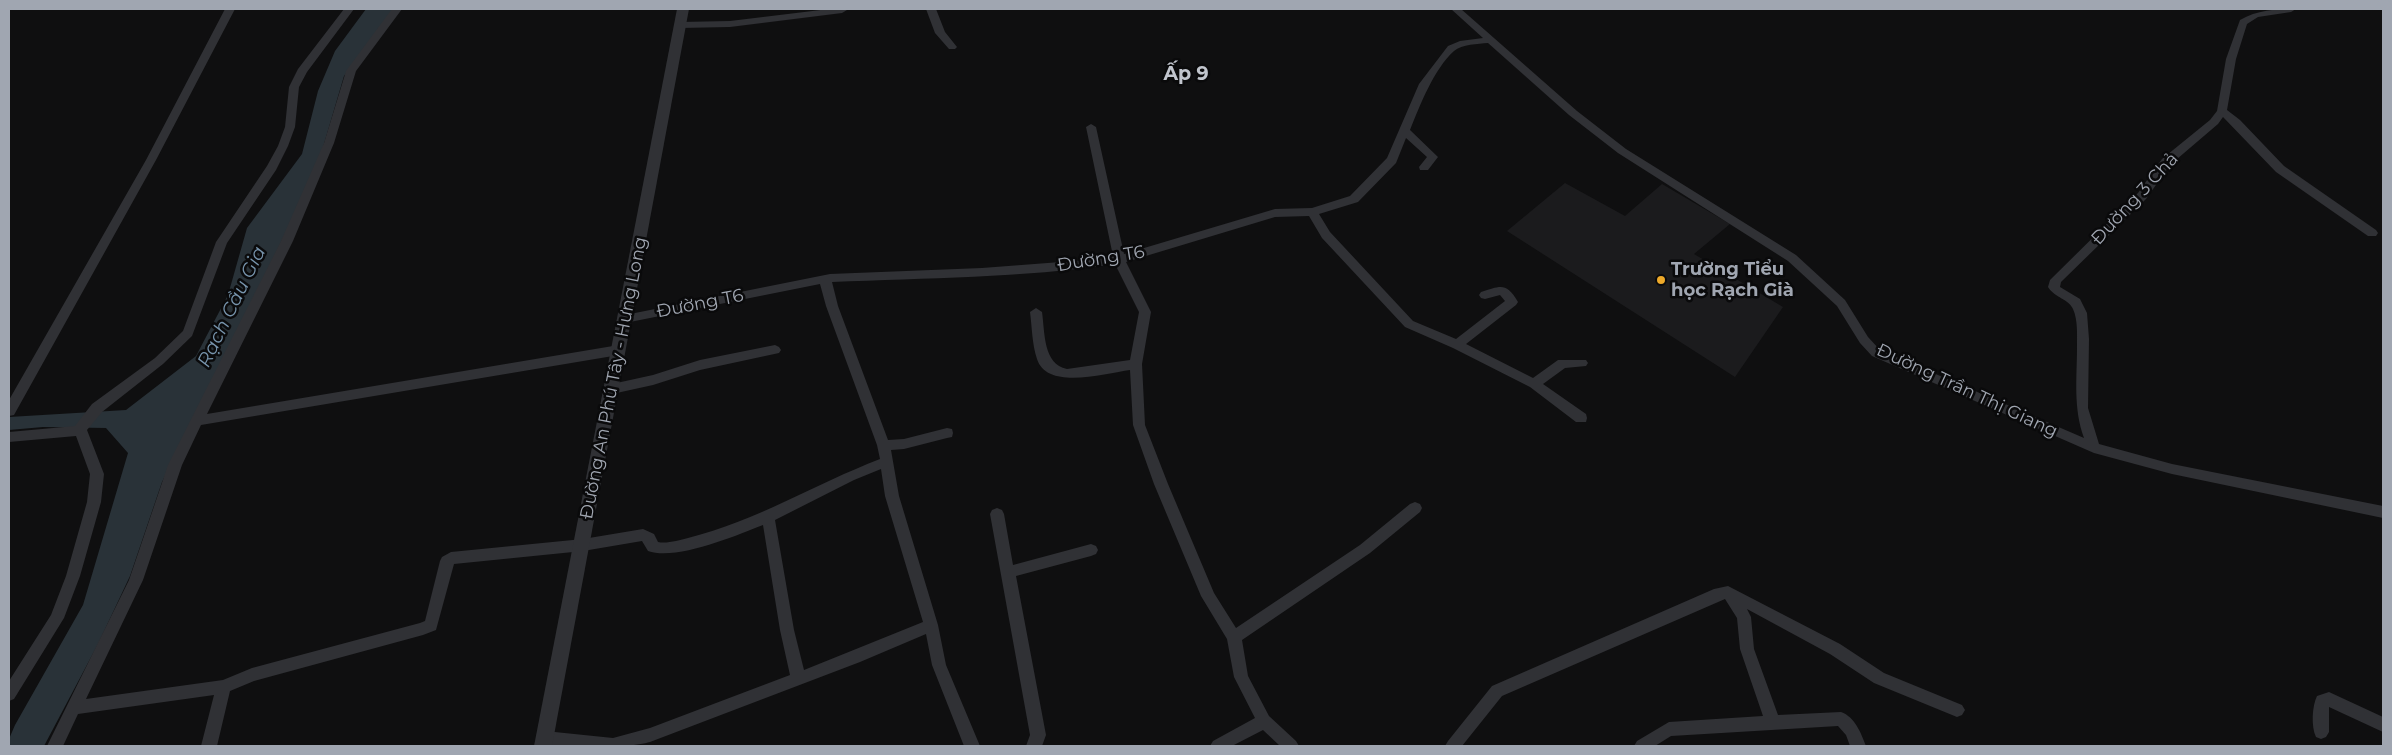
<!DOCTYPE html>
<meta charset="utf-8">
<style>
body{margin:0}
#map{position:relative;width:2392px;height:755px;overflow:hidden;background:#0f0f10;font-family:Montserrat,sans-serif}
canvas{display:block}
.frame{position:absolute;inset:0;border:10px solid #a0a6b1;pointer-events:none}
</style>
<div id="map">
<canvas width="2392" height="755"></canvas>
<div class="frame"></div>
</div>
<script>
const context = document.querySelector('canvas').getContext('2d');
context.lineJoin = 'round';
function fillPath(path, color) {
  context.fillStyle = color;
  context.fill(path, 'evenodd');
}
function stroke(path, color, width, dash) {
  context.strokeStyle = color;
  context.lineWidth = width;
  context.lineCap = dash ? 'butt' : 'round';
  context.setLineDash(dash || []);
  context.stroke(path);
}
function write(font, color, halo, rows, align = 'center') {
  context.font = font + ' Montserrat,sans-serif';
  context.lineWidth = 5;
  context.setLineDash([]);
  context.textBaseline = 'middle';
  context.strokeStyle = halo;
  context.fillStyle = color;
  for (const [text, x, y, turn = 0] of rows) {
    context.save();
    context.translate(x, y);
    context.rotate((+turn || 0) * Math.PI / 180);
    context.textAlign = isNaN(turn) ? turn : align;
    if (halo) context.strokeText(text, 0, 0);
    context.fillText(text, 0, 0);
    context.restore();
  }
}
const built = new Path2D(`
 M 1565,183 L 1625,216 L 1662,184 L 1730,224 L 1694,254 L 1783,307 L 1735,377 L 1507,231 Z`);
const water = new Path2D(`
 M 366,9 L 395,9 L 344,76 L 321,154 L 302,200 L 162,482 L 130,576 L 98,644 L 44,746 L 9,746 L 9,739 L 15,725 L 83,605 L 128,453 L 106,428 L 43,427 L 9,430 L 9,417 L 126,410 L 196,356 L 228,295 L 247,228 L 302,154 L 318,91 L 335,51 Z`);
const minor = new Path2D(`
 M 225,9 L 235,9 L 156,160 L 14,415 L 9,416 L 9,400 L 146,160 Z
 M 344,9 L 354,9 L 307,72 L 299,87 L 295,127 L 288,146 L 276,170 L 227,243 L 192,336 L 163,364 L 102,412 L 87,430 L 104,474 L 101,502 L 80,576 L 64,618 L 14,699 L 9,701 L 9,681 L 51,615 L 66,576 L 87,502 L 90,474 L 76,436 L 9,442 L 9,432 L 75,426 L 92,404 L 155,358 L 183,331 L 216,242 L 267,166 L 278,146 L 285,127 L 289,87 L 298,69 Z
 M 392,9 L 402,9 L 356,71 L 334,143 L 293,241 L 207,414 L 619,345 L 625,350 L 619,355 L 201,425 L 182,465 L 143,580 L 86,699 L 223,680 L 252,668 L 420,623 L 425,621 L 440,561 L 442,557 L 451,552 L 583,539 L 643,529 L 654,534 L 658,542 C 667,544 679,540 688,538 C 756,521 815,484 880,459 L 877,445 L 826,306 L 820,284 L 625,323 L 619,319 L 625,315 L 830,274 L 982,268 L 1087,260 L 1113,256 L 1086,127 L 1091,124 L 1096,127 L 1124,254 L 1275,209 L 1312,208 L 1350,196 L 1387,158 L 1419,84 L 1448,46 L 1460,41 L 1483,38 L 1451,9 L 1461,9 L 1577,111 L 1626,149 L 1796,255 L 1845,300 L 1868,337 L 1880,350 L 2084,438 C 2073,408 2077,378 2077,347 C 2077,335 2078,320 2073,309 C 2069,299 2055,298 2048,287 L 2050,280 L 2138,193 L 2162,159 L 2210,120 L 2217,111 L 2226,59 L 2240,20 C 2257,10 2275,9 2296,9 L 2291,12 L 2258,17 L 2247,24 L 2236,59 L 2227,110 L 2240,120 L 2284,166 L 2376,230 L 2378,233 L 2376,236 L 2368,236 L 2276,172 L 2223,117 L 2218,124 L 2170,165 L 2146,199 L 2061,282 L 2060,287 L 2080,299 L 2087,313 L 2089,339 L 2088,408 L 2099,444 L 2172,464 L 2383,506 L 2383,518 L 2172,474 L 2094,453 L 1872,356 L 1860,343 L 1837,306 L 1788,261 L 1618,153 L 1569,115 L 1488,43 C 1478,44 1462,44 1454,51 C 1434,69 1420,105 1410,130 L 1438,157 L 1428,170 L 1420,170 L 1419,167 L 1427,157 L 1406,138 L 1396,163 L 1358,202 L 1319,214 L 1330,232 L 1413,321 L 1456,339 L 1505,301 L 1500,295 L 1485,299 L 1481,298 L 1479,295 L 1481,292 C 1501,286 1506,282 1518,302 L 1516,305 L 1466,344 L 1533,378 L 1558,360 L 1586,360 L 1588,363 L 1586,366 L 1565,368 L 1543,384 L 1586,414 L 1587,418 L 1586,422 L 1576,422 L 1530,387 L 1453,348 L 1405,327 L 1322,238 L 1309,216 L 1275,217 L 1126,262 L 1151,312 L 1142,364 L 1145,425 L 1168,484 L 1214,593 L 1236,628 L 1360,545 L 1410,504 L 1415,502 L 1420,504 L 1422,508 L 1420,512 L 1370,553 L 1242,640 L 1248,676 L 1269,716 L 1296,741 L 1299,746 L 1280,746 L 1263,730 L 1232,746 L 1210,746 L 1213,741 L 1255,718 L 1234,677 L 1227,639 L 1201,596 L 1154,484 L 1133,425 L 1130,370 C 1106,373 1047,391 1037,359 C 1032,344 1032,327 1030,312 L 1036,308 L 1042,312 C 1045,333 1043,364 1067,369 L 1130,360 L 1139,312 L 1115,264 C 1022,278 926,278 832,282 L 838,306 L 888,440 L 904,439 L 947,428 L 952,429 L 953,433 L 952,437 L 947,438 L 904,449 L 891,450 L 899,496 L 938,625 L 946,665 L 980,746 L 964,746 L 932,665 L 926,634 L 860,662 L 650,742 C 631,748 557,750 540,743 L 537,738 L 540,733 L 545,731 L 613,738 L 650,728 L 790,675 L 780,630 L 763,525 C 735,536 676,561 648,551 L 642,541 L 583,551 L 454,564 L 436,630 L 423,635 L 254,681 L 230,691 L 217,746 L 201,746 L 214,695 L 78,714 L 63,746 L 47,746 L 129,580 L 168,465 L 281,241 L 324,143 L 346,71 ZM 881,469 L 885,496 L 923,622 L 804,670 L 794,630 L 775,520 L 854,480 Z
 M 829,9 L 847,10 L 842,13 L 730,27 L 680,28 L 675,25 L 680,22 L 730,21 Z
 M 926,9 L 936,9 L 945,32 L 957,47 L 955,49 L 949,49 L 935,33 Z
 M 775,345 L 779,347 L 781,350 L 779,353 L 700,370 L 653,385 L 612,394 L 608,392 L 606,389 L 608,386 L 612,384 L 653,375 L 700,360 Z
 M 997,508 L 1002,510 L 1004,514 L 1013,565 L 1091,544 L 1096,546 L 1098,550 L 1096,554 L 1091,556 L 1016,576 L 1046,735 L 1042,746 L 1026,746 L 1030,735 L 990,514 L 992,510 Z
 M 1728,586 L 1840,644 L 1884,673 L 1962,705 L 1965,710 L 1962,715 L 1957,717 L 1874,683 L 1830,654 L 1747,609 L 1751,617 L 1754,649 L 1778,715 L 1841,712 C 1855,717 1861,733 1866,746 L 1850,746 L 1846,735 L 1838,726 L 1671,736 L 1655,746 L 1634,746 L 1637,741 L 1669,722 L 1763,716 L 1740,649 L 1737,618 L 1725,599 L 1502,696 L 1462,746 L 1445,746 L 1448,741 L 1492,686 L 1714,589 Z
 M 2329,692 L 2383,717 L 2383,732 L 2329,707 L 2329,732 L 2326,737 L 2321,739 L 2316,737 C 2311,727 2312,706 2317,696 Z`);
const tertiary = new Path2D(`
 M 677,9 L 689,9 L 552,746 L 534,746 Z`);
const markers = [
 [1661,280,5,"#eda92a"]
];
const streetNames = [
 ["Đường 3 Chả",2135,199,-47],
 ["Đường T6",1101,259,-9],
 ["Đường T6",700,304,-11],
 ["Đường An Phú Tây - Hưng Long",614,378,-79],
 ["Đường Trần Thị Giang",1967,391,25]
];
const poiNames = [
 ["Trường Tiểu",1671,270],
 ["học Rạch Già",1671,291]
];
const neighbourhoodNames = [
 ["Ấp 9",1186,74]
];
const waterNames = [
 ["Rạch Cầu Gia",232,307,-64]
];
fillPath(built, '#1b1b1d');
fillPath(water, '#293238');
fillPath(minor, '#303135');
fillPath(tertiary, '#303135');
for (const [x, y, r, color] of markers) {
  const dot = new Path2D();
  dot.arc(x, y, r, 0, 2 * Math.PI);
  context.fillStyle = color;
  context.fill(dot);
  stroke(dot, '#0a0a0b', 2);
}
write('18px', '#a0a6b1', '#0a0a0b', streetNames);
write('bold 18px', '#a0a6b1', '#0a0a0b', poiNames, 'left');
write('bold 19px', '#c1c5cd', '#0a0a0b', neighbourhoodNames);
write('italic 19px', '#7794ac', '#0a0a0b', waterNames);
</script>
